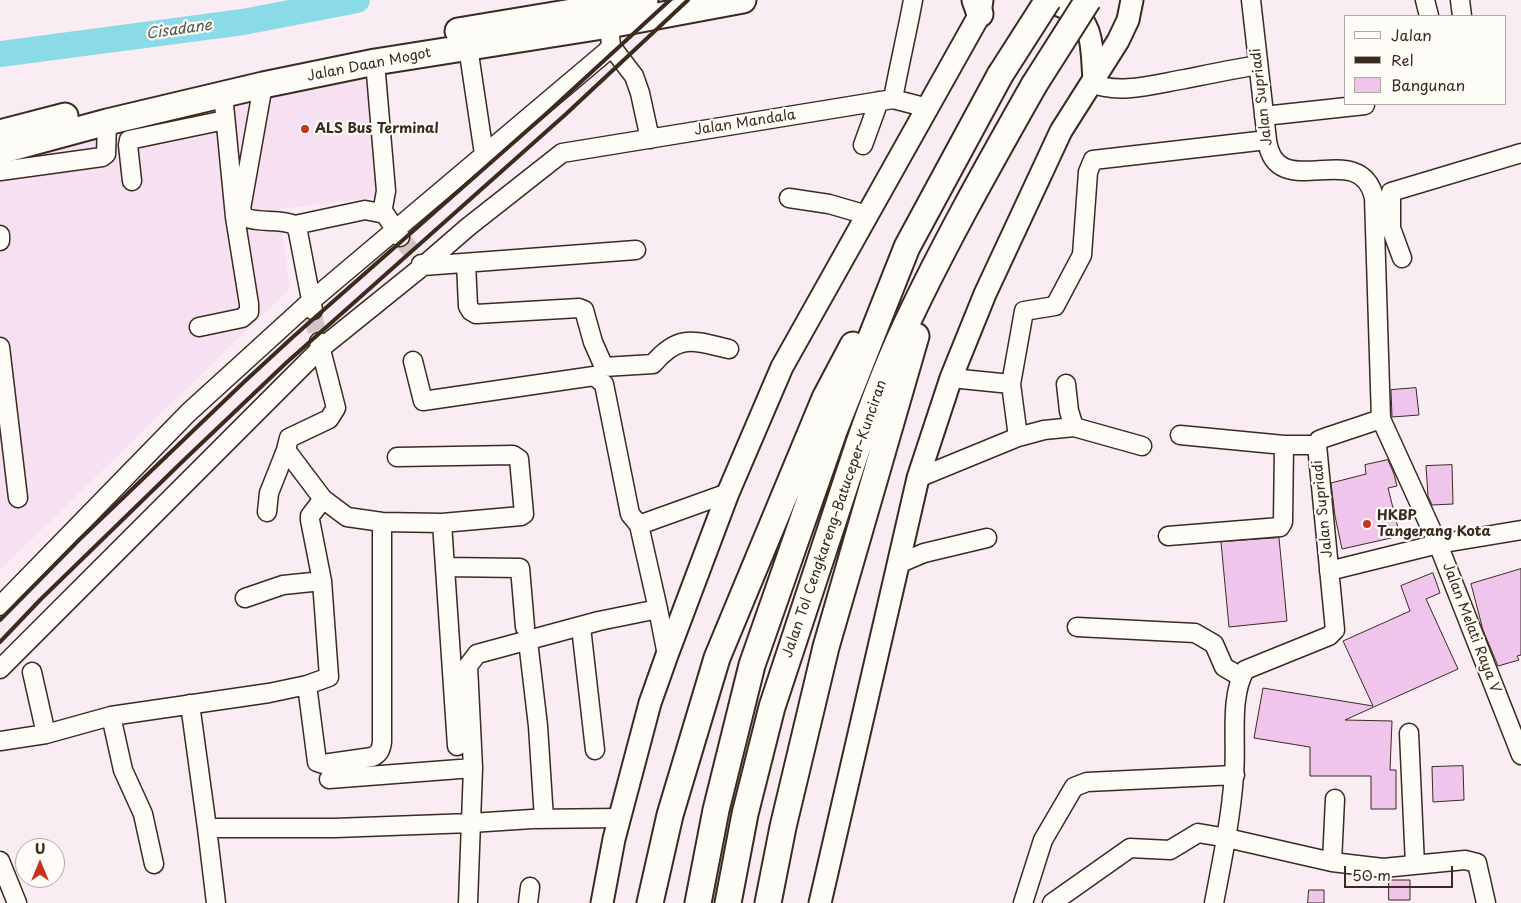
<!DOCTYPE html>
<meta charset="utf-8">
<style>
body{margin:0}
#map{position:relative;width:1521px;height:903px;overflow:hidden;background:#f9ecf3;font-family:"Playpen Sans",sans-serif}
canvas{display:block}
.legend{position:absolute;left:1344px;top:15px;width:162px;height:90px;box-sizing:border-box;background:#fdfcf7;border:1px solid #afa8a0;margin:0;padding:6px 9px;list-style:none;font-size:15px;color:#3b2a1e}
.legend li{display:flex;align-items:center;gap:10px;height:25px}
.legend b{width:25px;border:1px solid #afa8a0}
.north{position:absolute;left:15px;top:838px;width:50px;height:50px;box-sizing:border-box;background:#fdfcf7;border:1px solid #afa8a0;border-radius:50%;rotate:0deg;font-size:14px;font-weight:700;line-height:20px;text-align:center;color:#3b2a1e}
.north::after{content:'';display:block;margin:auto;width:18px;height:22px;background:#c8321e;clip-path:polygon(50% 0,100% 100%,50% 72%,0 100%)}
.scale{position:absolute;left:1344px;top:866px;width:109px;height:22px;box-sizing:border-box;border:2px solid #3b2a1e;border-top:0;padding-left:6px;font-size:15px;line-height:18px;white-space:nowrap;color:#3b2a1e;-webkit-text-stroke:4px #fdfcf7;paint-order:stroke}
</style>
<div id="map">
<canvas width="1521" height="903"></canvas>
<ul class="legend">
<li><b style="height:6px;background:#fdfcf7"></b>Jalan</li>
<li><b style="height:6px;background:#3b2a1e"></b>Rel</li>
<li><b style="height:14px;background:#f0c5eb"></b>Bangunan</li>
</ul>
<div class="north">U</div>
<div class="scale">50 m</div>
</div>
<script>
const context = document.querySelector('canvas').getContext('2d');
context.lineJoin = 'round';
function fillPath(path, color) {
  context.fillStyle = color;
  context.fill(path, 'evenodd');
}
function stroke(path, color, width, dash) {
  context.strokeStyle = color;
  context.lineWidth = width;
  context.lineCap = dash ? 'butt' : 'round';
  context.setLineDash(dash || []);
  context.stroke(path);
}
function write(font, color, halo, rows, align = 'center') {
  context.font = font + ' "Playpen Sans",sans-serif';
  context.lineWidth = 4.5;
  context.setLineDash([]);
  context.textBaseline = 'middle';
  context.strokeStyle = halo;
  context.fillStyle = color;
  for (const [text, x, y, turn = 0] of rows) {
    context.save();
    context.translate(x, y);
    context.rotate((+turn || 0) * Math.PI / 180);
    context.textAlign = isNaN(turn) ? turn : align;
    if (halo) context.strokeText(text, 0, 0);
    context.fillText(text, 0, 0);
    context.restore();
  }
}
const built = new Path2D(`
 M 365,73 L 376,197 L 279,209 L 290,288 L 0,570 L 0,156 Z`);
const river = new Path2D(`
 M 0,54 L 243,22 L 357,0`);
const building = new Path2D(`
 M 1416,388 L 1419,415 L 1392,417 L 1391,390 Z
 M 1388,460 L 1394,474 L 1397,486 L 1388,488 L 1400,536 L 1342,549 L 1335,516 L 1331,483 L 1366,474 L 1365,465 Z
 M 1452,465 L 1453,504 L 1432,505 L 1428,496 L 1426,466 Z
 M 1279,538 L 1287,621 L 1229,627 L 1221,542 Z
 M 1521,569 L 1521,655 L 1517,656 L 1519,660 L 1498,666 L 1483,630 L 1471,584 Z
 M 1433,573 L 1440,593 L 1426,599 L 1458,669 L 1345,720 L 1392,721 L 1390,770 L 1396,770 L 1396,809 L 1371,809 L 1371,776 L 1310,776 L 1310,747 L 1254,738 L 1263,688 L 1373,706 L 1343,641 L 1410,611 L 1401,586 Z
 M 1463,766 L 1464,800 L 1433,802 L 1432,767 Z
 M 1389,880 L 1410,880 L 1410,900 L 1389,900 Z
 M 1309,890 L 1324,890 L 1324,903 L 1308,903 Z`);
const minorTunnel = new Path2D(`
 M 400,237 L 416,257
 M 313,314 L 319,342`);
const minor = new Path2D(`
 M 1251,0 L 1267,140 C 1276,206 1359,136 1374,197 L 1381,419 L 1438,544 L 1521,755
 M 1425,0 L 1429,16
 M 1460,0 L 1462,16
 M 611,46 L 634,76 L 640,93 L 650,139
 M 468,47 L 484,154
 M 375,62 L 386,191 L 382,213
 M 1090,83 C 1120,95 1155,84 1185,79 C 1210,74 1234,69 1258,65
 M 263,85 L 241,209 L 244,217 C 260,224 279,218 295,225 L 365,210 L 385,214 L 400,237
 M 893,99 C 899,66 907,33 913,0
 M 1264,116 L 1365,105
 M 863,145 L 879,101
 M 0,171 L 102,157 L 106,154 L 107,122
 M 132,181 L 128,145 L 129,140 L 225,120
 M 789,198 L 829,204 L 867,215
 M 295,225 L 298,232 L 313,310
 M 0,235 L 0,241
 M 1402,258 L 1391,228 L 1391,192 L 1521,153
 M 466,263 L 468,306 L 471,311 L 476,314 L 579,308 L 584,310 L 593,342 L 604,367 L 653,364 C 679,333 694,341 729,349
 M 421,264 L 423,266 L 636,250
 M 199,327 L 242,318 L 249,312 L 249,304 L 235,217 L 223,94
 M 319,342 L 336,408 L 329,419 L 289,438 L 286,450 L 323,499 L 347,517 L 382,522 L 442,523 L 457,746
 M 0,347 L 18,498
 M 413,361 L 423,401 L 594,376 L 604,384 L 630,514 L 639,525 L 728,493
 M 951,378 L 1011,384 L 1024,311 L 1055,306 L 1082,255 L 1088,172 L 1093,160 L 1267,140
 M 1066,384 L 1069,411 L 1074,427
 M 1180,435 L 1284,445 L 1317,445
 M 1018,437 L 1044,430 L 1074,427 L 1142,446
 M 397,457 L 513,455 L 519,459 L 524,514 L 521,516 L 442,523
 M 918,478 L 1018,437 L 1011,384
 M 267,512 L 269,493 L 286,450
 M 639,525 L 658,609 L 667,655
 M 1168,536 L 1280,527 L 1283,522 L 1284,445
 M 898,564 L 924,553 L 987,538
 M 445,567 L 520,568 L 525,627
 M 1329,571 L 1438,544 L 1521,530
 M 322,581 L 310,520 L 310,516 L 323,499
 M 245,598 L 283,585 L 322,581 L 329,677 L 307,685 L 317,762 L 323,764 L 372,757 C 379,754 381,750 382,742 L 382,522
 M 0,606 L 188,413 L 311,301 L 606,52 L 611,46 L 609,25
 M 581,627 L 595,750
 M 1077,627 L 1195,633 L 1214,644 L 1224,667 L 1241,677
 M 528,641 L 538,726 L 544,819
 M 0,669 L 320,349 L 423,266 L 468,227 L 562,153 L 893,99 L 928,108
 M 32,672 L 46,734
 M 190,704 L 207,828
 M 111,716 L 123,770 L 143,814 L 154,864
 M 1409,733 L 1415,865
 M 0,741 L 46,734 L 111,716 L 269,693 L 307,685
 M 329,779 L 473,768
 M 1335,799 L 1332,862 L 1383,868 L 1465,860 L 1477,863 L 1486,903
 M 0,861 L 17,903
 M 216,903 L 207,828 L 335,828 L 471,823 L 532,819 L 619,818
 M 468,903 L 473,768 L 468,666 L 477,654 L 599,621 L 658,609
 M 528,903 L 530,887
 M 1023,903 L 1043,840 L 1074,787 L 1087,782 L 1235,775
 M 1052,903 L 1130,848 L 1170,850 L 1198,833 L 1227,838 L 1332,862
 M 1214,903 C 1222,861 1231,818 1234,775 C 1237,742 1229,698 1245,670 L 1329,636 L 1335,630 L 1317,445 L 1319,440 L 1324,438 L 1381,419`);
const major = new Path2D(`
 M 1048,0 C 1058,5 1071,9 1079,17 C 1094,30 1092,60 1094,78
 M 602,903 L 614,839 L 650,703 L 667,655 L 728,493 L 782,367 L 980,14 L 982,0
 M 820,903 L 918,478 L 951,378 L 985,294 L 1061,131 L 1118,41 L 1128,20 L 1132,0`);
const highway = new Path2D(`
 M 975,0 L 980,14
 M 458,31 L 645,0
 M 0,133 L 65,116
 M 0,151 L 107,122 L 263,85 L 375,62 L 609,25 L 743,0
 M 650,903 L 670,815 L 717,658 L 825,398 L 853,345
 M 698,903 L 716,810 L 752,665 L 834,431 L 907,247 L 1000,75
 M 728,903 L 745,814 L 772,707 L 859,443 C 871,408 884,374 899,340 C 939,253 987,168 1034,85
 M 768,903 L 783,827 L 826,647 L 916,336`);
const rail = new Path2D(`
 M 0,620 L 80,539 L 244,382 L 294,336 L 547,113 L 670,0
 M 0,642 L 40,600 L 185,459 L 286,363 L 566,114 L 688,0`);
const highwayBridge = new Path2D(`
 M 1000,75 L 1048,0
 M 1034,85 L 1088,0`);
const markers = [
 [305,129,5,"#c8321e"],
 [1367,524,5,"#c8321e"]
];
const streetNames = [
 ["Jalan Daan Mogot",369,65,-11],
 ["Jalan Supriadi",1262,97,-97],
 ["Jalan Mandala",745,123,-9],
 ["Jalan Supriadi",1323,509,-96],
 ["Jalan Tol Cengkareng–Batuceper–Kunciran",835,519,-71],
 ["Jalan Melati Raya V",1471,628,69]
];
const poiNames = [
 ["ALS Bus Terminal",315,129],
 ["HKBP",1377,516],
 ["Tangerang Kota",1377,532]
];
const waterNames = [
 ["Cisadane",179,30,-8]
];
fillPath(built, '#f6e0f1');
stroke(river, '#8adae7', 26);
fillPath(building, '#f0c5eb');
stroke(building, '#3b2a1e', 1);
stroke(minorTunnel, '#d3c5c8', 18, [18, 9]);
stroke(minor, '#3b2a1e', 21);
stroke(major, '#3b2a1e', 25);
stroke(highway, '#3b2a1e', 29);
stroke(minor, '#fdfcf7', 18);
stroke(major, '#fdfcf7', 21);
stroke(highway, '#fdfcf7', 25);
stroke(rail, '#3b2a1e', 4);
stroke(highwayBridge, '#3b2a1e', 29, []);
stroke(highwayBridge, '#fdfcf7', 25);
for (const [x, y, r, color] of markers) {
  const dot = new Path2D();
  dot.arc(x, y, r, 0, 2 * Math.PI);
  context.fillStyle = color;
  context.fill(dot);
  stroke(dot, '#fdfcf7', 2);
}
write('14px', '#3b2a1e', '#fdfcf7', streetNames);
write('bold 14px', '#3b2a1e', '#fdfcf7', poiNames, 'left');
write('italic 15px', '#4f5650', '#fdfcf7', waterNames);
</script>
